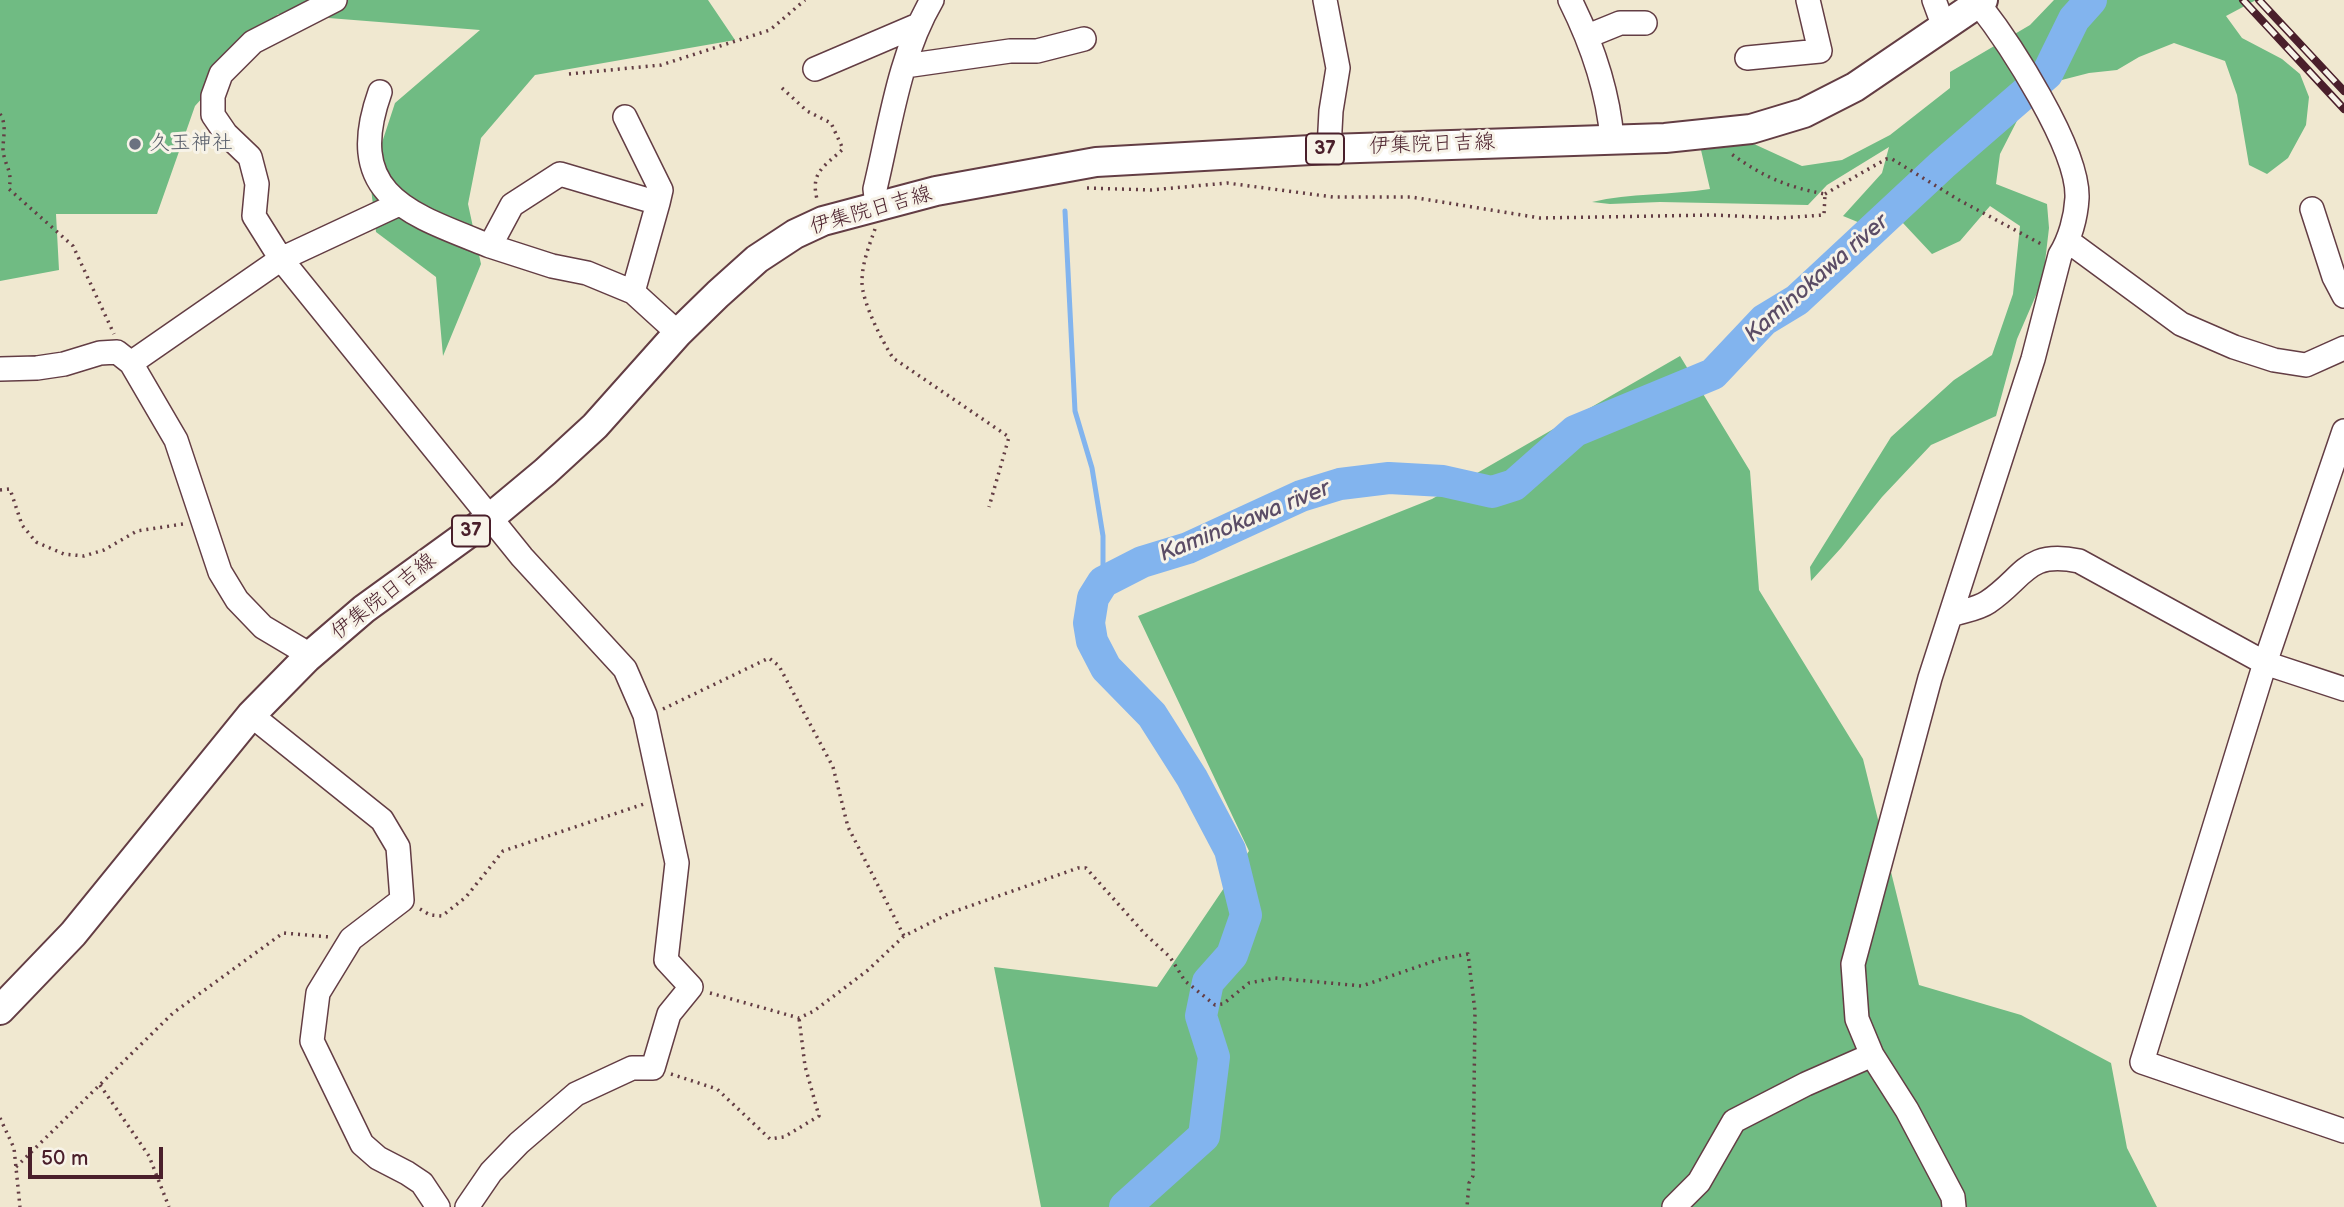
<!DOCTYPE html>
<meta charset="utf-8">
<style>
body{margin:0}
#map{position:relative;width:2344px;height:1207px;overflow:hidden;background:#f0e8d0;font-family:"Balsamiq Sans",sans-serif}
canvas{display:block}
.scale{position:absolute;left:28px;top:1147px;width:135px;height:32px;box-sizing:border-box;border:4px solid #4a1f2b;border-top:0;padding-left:9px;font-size:21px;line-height:24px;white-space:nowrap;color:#4a1f2b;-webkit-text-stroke:5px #f7f3e8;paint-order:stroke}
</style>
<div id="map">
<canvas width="2344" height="1207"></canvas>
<div class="scale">50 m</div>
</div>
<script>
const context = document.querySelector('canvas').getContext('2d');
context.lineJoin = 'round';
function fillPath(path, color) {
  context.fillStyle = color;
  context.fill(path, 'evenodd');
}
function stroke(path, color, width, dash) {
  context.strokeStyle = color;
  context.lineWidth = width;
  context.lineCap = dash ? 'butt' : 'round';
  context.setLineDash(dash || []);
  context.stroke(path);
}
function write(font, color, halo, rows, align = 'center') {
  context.font = font + ' "Balsamiq Sans","Klee One",sans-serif';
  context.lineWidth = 6;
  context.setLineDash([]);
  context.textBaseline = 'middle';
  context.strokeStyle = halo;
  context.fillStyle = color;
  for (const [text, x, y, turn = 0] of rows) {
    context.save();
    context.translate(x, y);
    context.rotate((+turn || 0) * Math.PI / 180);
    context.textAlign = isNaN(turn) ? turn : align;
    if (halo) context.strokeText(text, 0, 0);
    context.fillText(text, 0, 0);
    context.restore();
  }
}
const forest = new Path2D(`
 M 0,0 L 708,0 L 735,40 L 535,75 L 481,138 L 468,204 L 481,264 L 443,356 L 436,277 L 376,232 L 370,179 L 395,103 L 480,30 L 278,14 L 195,106 L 157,214 L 56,214 L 59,270 L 0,281 Z
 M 2054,0 L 2256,0 L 2226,16 L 2242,38 L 2282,59 L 2300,74 L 2309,97 L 2306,125 L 2288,158 L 2267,174 L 2249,165 L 2237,95 L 2225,61 L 2174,43 L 2139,57 L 2117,70 L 2089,73 L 2054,82 L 2046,88 L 2021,113 L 2000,154 L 1996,184 L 2047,204 L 2049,228 L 2043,279 L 2017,339 L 1996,416 L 1931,445 L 1882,497 L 1841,548 L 1811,581 L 1810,567 L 1891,437 L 1954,380 L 1992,355 L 2013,294 L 2020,226 L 1990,206 L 1960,241 L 1932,254 L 1887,206 L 1865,225 L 1843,216 L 1882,173 L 1889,147 L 1827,185 L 1808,205 L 1660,202 L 1610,204 L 1592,202 C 1630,193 1671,195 1710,189 L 1701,150 L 1754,144 L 1802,166 L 1842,160 L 1890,135 L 1950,88 L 1950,72 L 2030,25 Z
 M 1680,356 L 1750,471 L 1759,590 L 1863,759 L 1919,985 L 2021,1015 L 2111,1063 L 2127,1148 L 2157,1207 L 1041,1207 L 994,967 L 1157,987 L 1249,851 L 1138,616 L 1432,499 Z`);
const stream = new Path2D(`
 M 1065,211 L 1075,411 L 1092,468 L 1103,536 L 1103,582`);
const river = new Path2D(`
 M 1125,1207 L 1204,1136 L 1214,1057 L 1201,1016 L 1208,982 L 1232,955 L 1246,915 L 1230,850 L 1192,778 L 1152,715 L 1106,668 L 1092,641 L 1089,623 L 1093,598 L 1103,582 L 1142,562 L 1188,548 L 1301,496 L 1340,484 L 1389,478 L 1443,481 L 1492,492 L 1514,485 L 1575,431 L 1713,374 L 1764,320 L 1797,300 L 1942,165 L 2047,74 L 2074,19 L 2091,0`);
const path = new Path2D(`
 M 569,74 L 661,65 L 770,30 L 805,0
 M 782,88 L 807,111 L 831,123 L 843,149 C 825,166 810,172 817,199
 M 0,114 C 7,124 3,138 3,149 C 4,166 13,169 9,189 L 73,246 L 114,334
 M 1087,188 L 1151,190 L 1227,183 L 1333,197 L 1411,197 L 1540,218 L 1713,215 L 1780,218 L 1824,215 L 1825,194 C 1786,187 1762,176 1730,153
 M 1825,194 L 1886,159 L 1892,159 L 1959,200 L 2043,245
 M 875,229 C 869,246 862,263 862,282 C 862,302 882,341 893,358 L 1009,437 L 989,507
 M 0,490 L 10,489 L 22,525 L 36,542 L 64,554 L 84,556 L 104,550 L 137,531 L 183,524
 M 663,709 L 769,658 L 779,666 L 833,767 L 848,827 L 904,936
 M 420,909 L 430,915 L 442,916 L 466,897 L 503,851 L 644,804
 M 710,993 L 799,1018 L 814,1011 L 868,970 L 904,936 L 950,913 L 1078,868 L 1086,868 L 1145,934 L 1170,957 L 1185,981 L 1215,1005 L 1223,1004 L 1249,983 L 1275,978 L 1362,986 L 1440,959 L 1468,954 L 1475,1011 L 1473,1176 L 1469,1183 L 1467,1207
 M 671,1074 L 717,1089 L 770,1139 L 784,1137 L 819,1116 L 805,1066 L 799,1018
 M 100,1085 L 149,1156 L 169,1207
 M 0,1118 L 14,1148 L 20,1207
 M 16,1167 L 173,1013 L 283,933 L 330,937`);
const minor = new Path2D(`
 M 335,0 L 253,42 L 221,74 L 213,96 L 213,115 L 226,134 L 250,157 L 257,184 L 254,216 L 281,259 L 522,557 L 625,669 L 645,715 L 677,863 L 666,960 L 691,987 L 669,1014 L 653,1068 L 632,1068 L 576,1094 L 519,1143 L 491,1172 L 467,1207
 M 1325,0 L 1338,68 L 1331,111 L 1329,149
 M 1570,0 C 1592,44 1608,91 1612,139
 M 1934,0 L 1944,27
 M 1588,36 L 1620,23 L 1645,23
 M 1747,58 L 1820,51 L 1808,0
 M 905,66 L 1010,51 L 1037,51 L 1084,39
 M 815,69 L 918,25
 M 380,92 C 343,196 410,214 490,246
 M 625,117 L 661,190 L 658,203
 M 877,206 L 875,189 C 890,127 899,56 932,0
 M 2312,209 L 2334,277 L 2344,296
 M 2068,241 L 2181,324 L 2234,347 L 2274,360 L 2306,365 L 2344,348
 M 633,292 L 587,273 L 552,266 L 490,246 L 512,205 L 560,174 L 658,203 L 633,292 L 678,333
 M 131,363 L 281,259 L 399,204
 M 0,369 L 37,368 L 64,364 L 100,353 L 117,352 L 131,363 L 176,440 L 220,572 L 237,600 L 263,627 L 300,649 L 307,658
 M 2344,431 L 2265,663 L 2142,1062 L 2344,1131
 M 1951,615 C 1962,611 1978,609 1988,602 C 2025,577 2026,550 2079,561 L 2265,663 L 2344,689
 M 251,715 L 382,820 L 398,847 L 402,900 L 351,939 L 318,993 L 312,1041 L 362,1144 L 378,1158 L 407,1173 L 422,1183 L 438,1207
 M 1674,1207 L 1699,1182 L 1734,1121 L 1806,1084 L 1872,1055
 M 1954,1207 L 1953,1197 L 1907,1110 L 1872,1055 L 1857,1019 L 1853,964 L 1930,678 L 2033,359 L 2060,255 C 2070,239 2076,217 2077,198 C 2079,149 2009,42 1978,3`);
const major = new Path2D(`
 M 0,1010 L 73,934 L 251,715 L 307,658 L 364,609 L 491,517 L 545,472 L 595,426 L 678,333 L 718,294 L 757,259 L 795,234 L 823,221 L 936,191 L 1096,162 L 1329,149 L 1665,138 L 1751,129 L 1804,113 L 1855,87 L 1983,0`);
const rail = new Path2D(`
 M 2243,0 L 2344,109
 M 2259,0 L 2344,91`);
const markers = [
 [135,144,7,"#6b7280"]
];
const shields = [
 [1325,149,38],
 [471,531,38]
];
const shieldNames = [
 ["37",1325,149],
 ["37",471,531]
];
const worshipNames = [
 ["久玉神社",149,144]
];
const streetNames = [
 ["伊集院日吉線",1432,145,-2],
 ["伊集院日吉線",871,211,-16],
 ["伊集院日吉線",384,597,-38]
];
const waterNames = [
 ["Kaminokawa river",1817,279,-41],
 ["Kaminokawa river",1245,522,-22]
];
fillPath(forest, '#70bb83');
stroke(stream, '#82b4ee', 5);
stroke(river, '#82b4ee', 32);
stroke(minor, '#633d44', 26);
stroke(major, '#633d44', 32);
stroke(path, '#633d44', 3.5, [2, 5]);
stroke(minor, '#fff', 23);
stroke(major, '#fff', 28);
stroke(rail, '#4a1f2b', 8);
stroke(rail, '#f7f3e8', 5, [16]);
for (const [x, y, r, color] of markers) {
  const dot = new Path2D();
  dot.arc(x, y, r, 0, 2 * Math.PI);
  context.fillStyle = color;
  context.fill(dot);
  stroke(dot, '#f7f3e8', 2.5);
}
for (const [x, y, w] of shields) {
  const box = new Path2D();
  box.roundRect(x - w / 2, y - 15.5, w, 31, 5);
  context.fillStyle = '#f7f3e8';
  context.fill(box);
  stroke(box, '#4a1f2b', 2);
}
write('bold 19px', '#4a1f2b', null, shieldNames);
write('21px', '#5b616d', '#f7f3e8', worshipNames, 'left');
write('21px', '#4a1f2b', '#f7f3e8', streetNames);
write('italic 23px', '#5b4c66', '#f7f3e8', waterNames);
</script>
